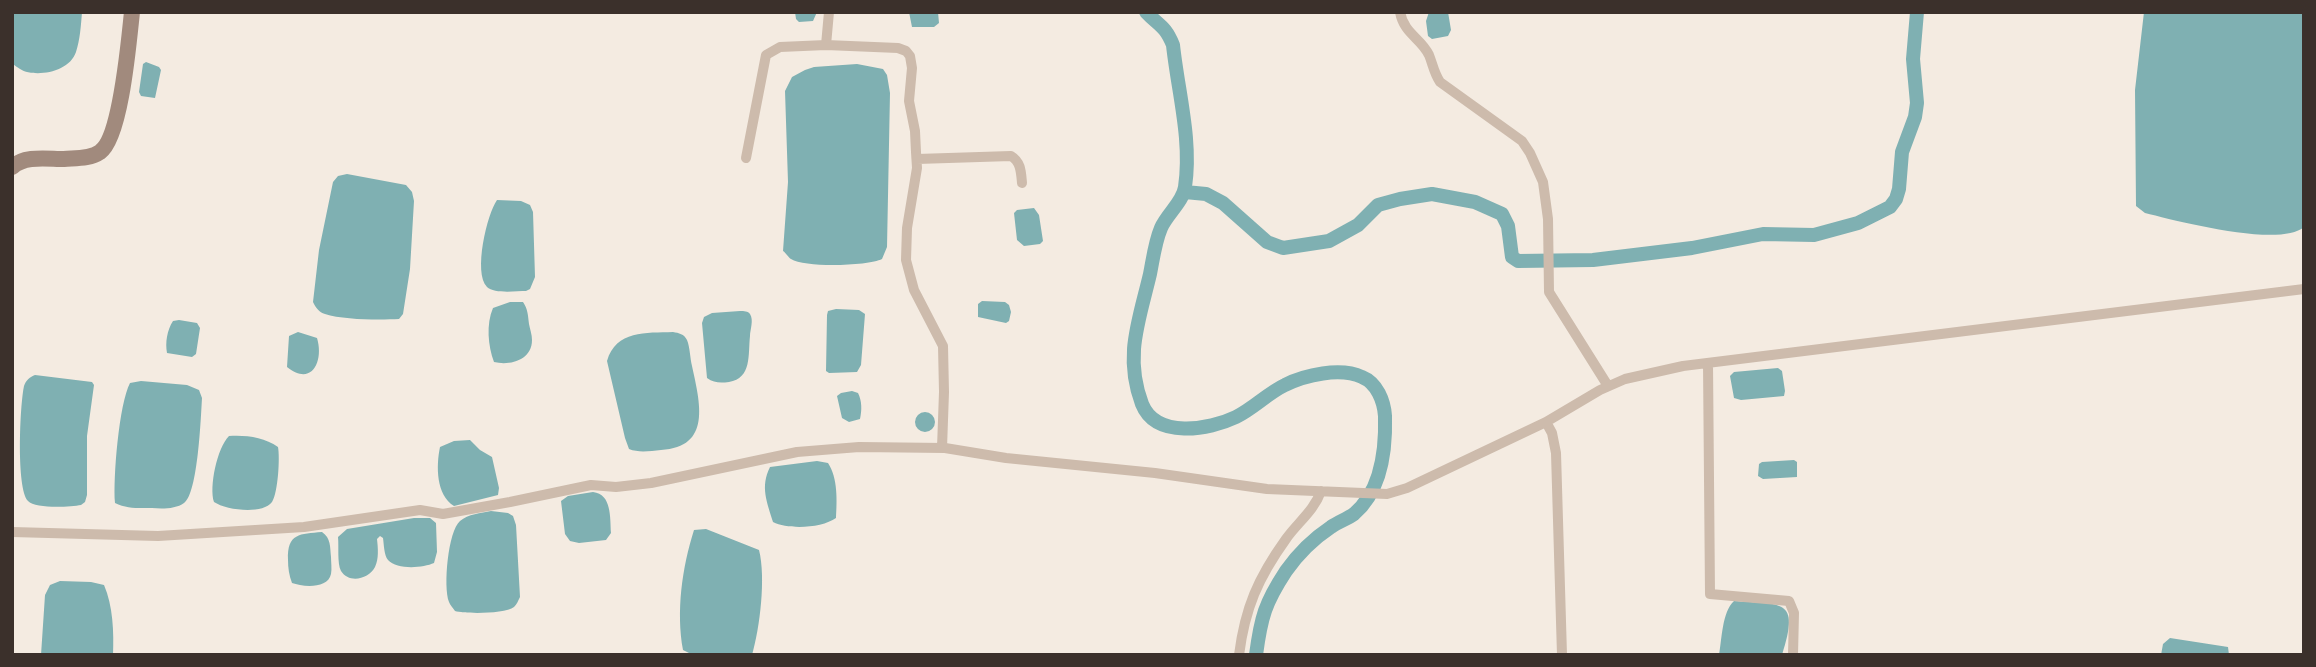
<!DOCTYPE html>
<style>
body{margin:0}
#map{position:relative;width:2316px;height:667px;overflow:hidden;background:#f4ebe1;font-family:"Public Sans",sans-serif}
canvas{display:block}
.frame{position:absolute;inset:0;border:14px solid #3b302b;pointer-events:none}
</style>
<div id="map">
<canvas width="2316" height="667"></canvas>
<div class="frame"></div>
</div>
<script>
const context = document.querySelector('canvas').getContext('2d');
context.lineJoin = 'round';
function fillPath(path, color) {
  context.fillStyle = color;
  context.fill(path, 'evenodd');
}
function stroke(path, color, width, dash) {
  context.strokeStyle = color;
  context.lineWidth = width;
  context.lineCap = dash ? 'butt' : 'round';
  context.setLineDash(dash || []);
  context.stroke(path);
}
const water = new Path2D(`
 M 12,12 L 82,12 C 81,25 80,40 76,52 C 70,70 44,76 27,72 C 22,71 17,67 13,64 Z
 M 795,12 L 817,12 L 813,21 L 799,22 L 796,19 Z
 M 909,12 L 938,12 L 939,23 L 934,27 L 912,27 Z
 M 1429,12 L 1448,12 L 1451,30 L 1448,36 L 1432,39 L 1428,36 L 1426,21 Z
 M 2144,12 L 2304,12 L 2304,227 C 2280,248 2177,221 2145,213 L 2136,206 L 2135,90 Z
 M 146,62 L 159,67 L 161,70 L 155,98 L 141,96 L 139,92 L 143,64 Z
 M 857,64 L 883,69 L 887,75 L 890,93 L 887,247 L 882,259 C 868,266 805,268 791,259 C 789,258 785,252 783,251 L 788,182 L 785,91 L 792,77 L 805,70 L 814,67 Z
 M 347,174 L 406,185 L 412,192 L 414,201 L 410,269 L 403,314 L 399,319 C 380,320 343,320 325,314 C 319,312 316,308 313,302 L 319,250 L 333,182 L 338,176 Z
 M 497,200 L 521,201 L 530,205 L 533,212 L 535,277 L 530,289 L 526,291 C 516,291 494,294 487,287 C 473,273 487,214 497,200 Z
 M 1034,208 L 1039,215 L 1043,241 L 1040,244 L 1024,246 L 1017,240 L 1014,213 L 1017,210 Z
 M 982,301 L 1005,302 L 1009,305 L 1011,312 L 1009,321 L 1006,323 L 978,317 L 978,304 Z
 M 510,302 L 523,302 C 528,309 528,316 529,324 C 530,329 532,335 532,340 C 532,360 510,366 494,362 C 488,346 486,324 493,308 Z
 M 836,309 L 859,310 L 865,314 L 861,365 L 857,372 L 829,373 L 826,371 L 827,315 L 828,311 Z
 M 740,311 C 744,311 748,311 750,314 C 754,320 750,330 750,336 C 748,355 752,378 729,382 C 720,383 714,383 707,378 L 702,323 L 704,317 L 712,313 Z
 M 179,320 L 197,323 L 200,328 L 196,354 L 192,357 L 167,353 C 165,343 167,330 173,321 Z
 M 298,332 L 317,338 C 324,361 312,387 287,367 L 289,336 Z
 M 673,332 C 679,333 684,334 687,340 C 690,347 690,358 692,366 C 700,403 712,447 661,450 C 650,451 639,453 629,449 L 625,438 L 607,361 C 616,330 646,333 673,332 Z
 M 1778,368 L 1782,371 L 1785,391 L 1784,396 L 1741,400 L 1734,398 L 1730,376 L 1734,372 Z
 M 35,375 L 92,382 L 94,385 L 87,436 L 87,495 L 85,502 L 81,505 C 70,507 35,509 28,501 C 16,488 20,404 24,386 C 26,380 30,377 35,375 Z
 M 141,381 L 187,385 L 199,390 L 202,398 C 201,416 198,494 184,503 C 176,509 162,509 152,508 C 139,508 127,509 115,503 C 113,478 119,404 130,383 Z
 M 852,391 L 858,393 C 862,401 862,410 860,419 L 849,422 L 842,418 L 837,396 L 841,393 Z
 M915 422a10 10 0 1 1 20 0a10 10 0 1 1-20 0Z
 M 229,436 C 246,435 264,437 278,447 C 280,458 278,492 272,502 C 262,515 226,510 214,502 C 209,487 217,448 229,436 Z
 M 470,440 L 480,450 L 492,457 L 499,488 L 498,495 L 454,506 C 436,495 436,466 440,447 L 454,441 Z
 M 1794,460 L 1797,462 L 1797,477 L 1763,479 L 1758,476 L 1759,464 L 1762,462 Z
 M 817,461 L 828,463 C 838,478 837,501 836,518 C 822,528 789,530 773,522 C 767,502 760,487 770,467 Z
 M 593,492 C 612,494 610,518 611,533 L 606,540 L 579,543 L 570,541 L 565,534 L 561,501 L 568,496 Z
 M 491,511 L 508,513 L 513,516 L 516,525 L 520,597 C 518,601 517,604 514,607 C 505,614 465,614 455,611 C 453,608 450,605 449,602 C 443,587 448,531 460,521 C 468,514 481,513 491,511 Z
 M 414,518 L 430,518 L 436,523 L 437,552 L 434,563 C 423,568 397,570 388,560 C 384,555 384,545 383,538 L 380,536 L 377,539 C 378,548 379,559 375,567 C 369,579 349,584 341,571 C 337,563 339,547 338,537 L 347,529 Z
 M 706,529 L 759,550 C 766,577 760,628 752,655 L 693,655 L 683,650 C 676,611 682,568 694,530 Z
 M 322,532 C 331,538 330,547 331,557 C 331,562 332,569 331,574 C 328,589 303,587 292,583 C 289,575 288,568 288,560 C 287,533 300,534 322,532 Z
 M 60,581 L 91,582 L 104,585 C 113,606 114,632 113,655 L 41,655 L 45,595 L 50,585 Z
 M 1734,601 C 1781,605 1801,597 1782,655 L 1719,655 C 1722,639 1722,612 1734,601 Z
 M 2170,638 L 2228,647 L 2229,655 L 2161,655 L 2163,644 Z`);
const canal = new Path2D(`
 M 1146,12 C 1159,26 1165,25 1173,45 C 1178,92 1192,140 1185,187 C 1183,202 1167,214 1161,228 C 1155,242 1153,259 1150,274 C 1139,321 1124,356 1142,404 C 1156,439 1209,430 1236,417 C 1254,408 1268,393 1285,385 C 1305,375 1340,367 1362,377 C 1377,383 1384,401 1385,416 C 1386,449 1381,491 1354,514 C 1347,519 1338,522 1331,527 C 1313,539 1298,554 1286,571 C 1265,603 1261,617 1256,655
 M 1185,192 L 1206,194 L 1223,203 L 1267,242 L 1283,248 L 1329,241 L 1358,225 L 1378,205 L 1400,199 L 1432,194 L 1475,202 L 1502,214 L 1508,226 L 1512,257 L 1518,261 L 1593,260 L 1692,248 L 1763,234 L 1814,235 L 1858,223 L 1890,207 L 1896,199 L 1899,189 L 1902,152 L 1915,117 L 1917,103 L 1913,59 L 1917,12`);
const street = new Path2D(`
 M 1400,12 C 1404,34 1421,38 1429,55 C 1433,65 1434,73 1440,82 L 1522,141 L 1530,153 L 1543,182 L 1548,219 L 1549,292 L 1608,386
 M 826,45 L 829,12
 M 746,158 L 766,55 L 780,47 L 826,45 L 898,48 L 906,51 L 910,56 L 912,68 L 909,101 L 915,131 L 916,152 L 917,168 L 907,228 L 906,260 L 914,290 L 943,346 L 944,392 L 942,448
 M 917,159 L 1011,156 C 1021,162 1021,172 1022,183
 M 1708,363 L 1710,594 L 1789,601 L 1794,613 L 1793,655
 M 1546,422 L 1552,433 L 1556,453 L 1562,655
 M 12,532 L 158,536 L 304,527 L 420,510 L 443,514 L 510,502 L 591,485 L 616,487 L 651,483 L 797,452 L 859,447 L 945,448 L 1006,458 L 1155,473 L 1267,489 L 1387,494 L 1407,488 L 1546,422 L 1600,390 L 1625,379 L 1683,366 L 2304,289
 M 1239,655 C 1245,608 1258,578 1286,539 C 1298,522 1314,511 1321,491`);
const secondary = new Path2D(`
 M 12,167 C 25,155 47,159 64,159 C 76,158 90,159 100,152 C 121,138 129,39 132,12`);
fillPath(water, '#7fb0b2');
stroke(canal, '#7fb0b2', 14);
stroke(street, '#cdbbac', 10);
stroke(secondary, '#a18a7d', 16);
</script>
